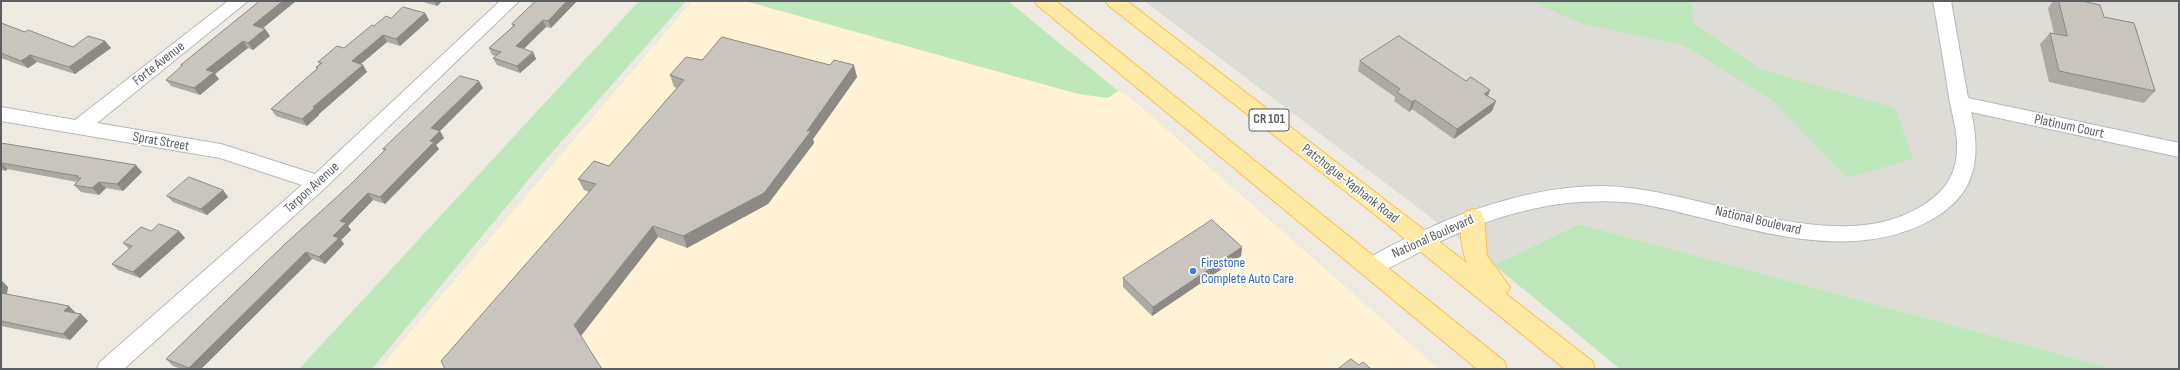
<!DOCTYPE html>
<style>
body{margin:0}
#map{position:relative;width:2180px;height:370px;overflow:hidden;background:#eeeae1;font-family:"Sofia Sans Condensed",sans-serif}
canvas{display:block}
.frame{position:absolute;inset:0;border:2px solid #5a5f64;pointer-events:none}
</style>
<div id="map">
<canvas width="2180" height="370"></canvas>
<div class="frame"></div>
</div>
<script>
const context = document.querySelector('canvas').getContext('2d');
context.lineJoin = 'round';
function fillPath(path, color) {
  context.fillStyle = color;
  context.fill(path, 'evenodd');
}
function stroke(path, color, width, dash) {
  context.strokeStyle = color;
  context.lineWidth = width;
  context.lineCap = dash ? 'butt' : 'round';
  context.setLineDash(dash || []);
  context.stroke(path);
}
function write(font, color, halo, rows, align = 'center') {
  context.font = font + ' "Sofia Sans Condensed",sans-serif';
  context.lineWidth = 3.5;
  context.setLineDash([]);
  context.textBaseline = 'middle';
  context.strokeStyle = halo;
  context.fillStyle = color;
  for (const [text, x, y, turn = 0] of rows) {
    context.save();
    context.translate(x, y);
    context.rotate((+turn || 0) * Math.PI / 180);
    context.textAlign = isNaN(turn) ? turn : align;
    if (halo) context.strokeText(text, 0, 0);
    context.fillText(text, 0, 0);
    context.restore();
  }
}
const commercial = new Path2D(`
 M 692,1 L 766,1 L 1125,93 L 1439,369 L 379,369 Z`);
const industrial = new Path2D(`
 M 1144,1 L 2179,1 L 2179,369 L 2114,369 L 1579,224 L 1494,265 Z`);
const green = new Path2D(`
 M 639,1 L 686,1 L 540,166 L 372,369 L 299,369 Z
 M 745,1 L 1008,1 L 1118,91 L 1108,98 L 1078,94 Z
 M 1531,1 L 1691,1 L 1693,23 L 1760,69 L 1895,108 L 1913,159 L 1847,178 L 1772,100 L 1683,45 L 1583,24 Z
 M 1579,224 L 2114,369 L 1620,369 L 1494,265 Z`);
const minor = new Path2D(`
 M 228,1 L 248,1 L 97,123 L 221,144 L 315,174 L 500,1 L 519,1 L 325,188 L 124,369 L 97,369 L 100,362 L 302,185 L 220,158 L 1,121 L 1,107 L 75,120 Z
 M 1933,1 L 1951,1 L 1968,98 L 2179,143 L 2179,157 L 1971,112 C 1981,156 1977,192 1936,217 C 1846,271 1735,221 1641,204 C 1618,200 1591,201 1567,203 C 1523,208 1481,222 1441,241 C 1418,252 1395,267 1371,275 L 1364,273 L 1360,267 C 1368,253 1428,229 1445,221 C 1495,201 1548,186 1602,186 C 1699,187 1831,260 1920,207 C 1937,197 1950,185 1955,165 C 1961,142 1953,120 1949,97 C 1944,65 1939,33 1933,1 Z`);
const major = new Path2D(`
 M 1034,1 L 1056,1 L 1504,361 L 1507,369 L 1477,369 L 1037,5 Z
 M 1105,1 L 1127,1 L 1467,263 C 1461,248 1458,226 1465,212 L 1473,209 L 1481,212 L 1484,218 L 1487,256 L 1510,287 L 1506,294 L 1592,361 L 1595,369 L 1565,369 L 1373,213 L 1108,5 Z`);
const wall = new Path2D(`
 M 260,1 L 296,1 L 263,28 L 265,29 L 270,36 L 253,50 L 248,48 L 215,74 L 219,79 L 200,95 L 171,86 L 166,80 L 182,66 L 181,65 Z
 M 420,1 L 442,1 L 437,6 Z
 M 536,1 L 577,1 L 551,28 L 546,27 L 524,49 L 533,52 L 536,59 L 520,73 L 497,65 L 493,58 L 496,56 L 492,55 L 489,48 L 513,26 L 512,24 Z
 M 2053,1 L 2082,1 L 2104,17 L 2155,91 L 2144,103 L 2049,82 L 2040,44 L 2050,33 L 2054,34 L 2048,8 Z
 M 425,13 L 429,20 L 400,46 L 387,42 L 361,64 L 363,65 L 367,72 L 319,114 L 319,115 L 307,126 L 276,116 L 271,109 L 317,69 L 316,67 L 320,64 L 318,62 L 344,48 L 374,26 L 391,18 Z
 M 1,23 L 25,32 L 73,47 L 105,41 L 111,48 L 75,74 L 37,62 L 28,68 L 1,58 Z
 M 702,60 L 857,77 L 813,139 L 814,143 L 768,204 L 687,248 L 658,237 L 445,369 L 589,192 L 584,190 L 578,179 L 609,166 L 677,88 L 674,87 L 670,75 Z
 M 1360,61 L 1488,96 L 1496,101 L 1492,111 L 1454,139 L 1412,109 L 1409,112 L 1394,101 L 1395,97 L 1358,71 Z
 M 483,88 L 440,131 L 444,138 L 436,145 L 439,149 L 385,204 L 373,200 L 348,226 L 351,230 L 341,240 L 344,244 L 325,264 L 312,259 L 201,369 L 181,369 L 173,366 L 166,359 L 351,184 L 385,151 L 383,149 Z
 M 1,143 L 142,172 L 123,191 L 106,188 L 99,195 L 81,192 L 74,185 L 77,182 L 7,169 L 6,171 L 1,170 Z
 M 223,190 L 228,197 L 207,215 L 173,202 L 167,196 Z
 M 151,231 L 179,231 L 185,238 L 140,278 L 118,270 L 112,264 L 129,249 L 123,243 Z
 M 1242,247 L 1241,256 L 1152,316 L 1123,287 L 1123,278 Z
 M 1,280 L 8,287 L 7,294 L 76,313 L 81,314 L 88,321 L 70,340 L 1,326 Z`);
const shadedWall = new Path2D(`
 M 283,1 L 296,1 L 258,32 L 253,25 Z
 M 434,1 L 442,1 L 437,6 Z
 M 567,1 L 577,1 L 551,28 L 548,21 Z
 M 425,13 L 429,20 L 400,46 L 396,39 Z
 M 543,20 L 546,27 L 519,53 L 516,46 Z
 M 265,29 L 270,36 L 253,50 L 248,43 Z
 M 383,35 L 387,42 L 356,68 L 352,61 Z
 M 105,41 L 111,48 L 75,74 L 69,67 Z
 M 243,41 L 248,48 L 215,74 L 219,79 L 200,95 L 194,88 L 206,70 Z
 M 533,52 L 536,59 L 520,73 L 517,66 Z
 M 30,55 L 37,62 L 28,68 L 21,61 Z
 M 363,65 L 367,72 L 319,114 L 319,115 L 307,126 L 302,119 L 313,107 Z
 M 854,65 L 857,77 L 813,139 L 814,143 L 768,204 L 687,248 L 683,236 Z
 M 479,81 L 483,88 L 436,135 L 431,128 Z
 M 1490,90 L 1487,99 L 1484,94 Z
 M 1415,100 L 1412,109 L 1409,112 L 1412,102 Z
 M 1496,101 L 1492,111 L 1454,139 L 1457,129 Z
 M 440,131 L 444,138 L 436,145 L 439,149 L 385,204 L 380,197 L 430,141 Z
 M 1,163 L 7,169 L 6,171 L 1,166 Z
 M 136,165 L 142,172 L 123,191 L 117,184 Z
 M 99,182 L 106,188 L 99,195 L 92,188 Z
 M 223,190 L 228,197 L 207,215 L 201,209 Z
 M 368,193 L 373,200 L 348,226 L 351,230 L 341,240 L 344,244 L 325,264 L 319,257 L 333,236 L 340,221 Z
 M 653,226 L 658,237 L 581,336 L 574,325 Z
 M 179,231 L 185,238 L 140,278 L 133,272 Z
 M 1242,247 L 1241,256 L 1152,316 L 1153,307 Z
 M 306,252 L 312,259 L 201,369 L 190,369 L 189,368 Z
 M 1,280 L 8,287 L 6,299 L 1,295 Z
 M 69,306 L 76,313 L 72,318 L 64,311 Z
 M 81,314 L 88,321 L 70,340 L 63,334 Z`);
const building = new Path2D(`
 M 260,1 L 283,1 L 253,25 L 265,29 L 248,43 L 243,41 L 206,70 L 214,72 L 194,88 L 166,80 L 183,65 L 181,65 Z
 M 536,1 L 567,1 L 548,21 L 543,20 L 516,46 L 533,52 L 517,66 L 493,58 L 501,52 L 489,48 L 515,25 L 512,24 Z
 M 2059,1 L 2082,1 L 2100,5 L 2104,17 L 2134,23 L 2155,91 L 2059,71 L 2050,33 L 2067,36 Z
 M 403,7 L 425,13 L 396,39 L 383,35 L 352,61 L 363,65 L 313,107 L 315,108 L 302,119 L 271,109 L 318,68 L 316,67 L 322,63 L 318,62 L 337,46 L 344,48 L 372,25 L 374,26 L 386,16 L 391,18 Z
 M 1,23 L 25,32 L 28,30 L 73,47 L 88,36 L 105,41 L 69,67 L 30,55 L 21,61 L 1,53 Z
 M 1399,36 L 1466,81 L 1471,77 L 1490,90 L 1484,94 L 1496,101 L 1457,129 L 1415,100 L 1412,102 L 1397,92 L 1400,89 L 1360,61 Z
 M 722,37 L 830,65 L 834,60 L 854,65 L 807,131 L 811,131 L 764,193 L 683,236 L 653,226 L 574,325 L 602,369 L 445,369 L 441,361 L 596,184 L 578,179 L 594,161 L 609,166 L 684,80 L 670,75 L 686,57 L 702,60 Z
 M 460,76 L 479,81 L 431,128 L 440,131 L 430,141 L 434,142 L 380,197 L 368,193 L 340,221 L 346,223 L 333,236 L 339,238 L 319,257 L 306,252 L 189,368 L 166,359 L 285,244 L 351,184 L 386,149 L 383,149 Z
 M 1,143 L 136,165 L 117,184 L 99,182 L 92,188 L 74,185 L 81,178 L 76,177 L 78,176 L 1,163 Z
 M 189,177 L 223,190 L 201,209 L 167,196 Z
 M 1212,220 L 1242,247 L 1153,307 L 1123,278 Z
 M 159,224 L 179,231 L 133,272 L 112,264 L 132,246 L 123,243 L 141,227 L 151,231 Z
 M 1,293 L 69,306 L 64,311 L 81,314 L 63,334 L 1,321 Z
 M 1351,359 L 1359,365 L 1363,362 L 1371,369 L 1338,369 Z`);
const markers = [
 [1193,271,4,"#3f7fe0"]
];
const shields = [
 [1269,120,40]
];
const shieldNames = [
 ["CR 101",1269,120]
];
const streetNames = [
 ["Forte Avenue",159,64,-38],
 ["Platinum Court",2069,127,12],
 ["Sprat Street",161,142,10],
 ["Patchogue-Yaphank Road",1350,184,38],
 ["Tarpon Avenue",312,188,-42],
 ["National Boulevard",1758,221,13],
 ["National Boulevard",1433,237,-24]
];
const shopNames = [
 ["Firestone",1201,263],
 ["Complete Auto Care",1201,279]
];
fillPath(commercial, '#fff2d5');
fillPath(industrial, '#dedcd6');
fillPath(green, '#bee8bb');
stroke(minor, '#b4b8bd', 2);
stroke(major, '#febf4b', 2);
fillPath(minor, '#fff');
fillPath(major, '#ffeaa5');
fillPath(wall, '#ada9a3');
fillPath(shadedWall, '#8d8a85');
fillPath(building, '#c9c5be');
stroke(building, '#8d8a85', 1);
for (const [x, y, r, color] of markers) {
  const dot = new Path2D();
  dot.arc(x, y, r, 0, 2 * Math.PI);
  context.fillStyle = color;
  context.fill(dot);
  stroke(dot, '#fff', 1.5);
}
for (const [x, y, w] of shields) {
  const box = new Path2D();
  box.roundRect(x - w / 2, y - 11, w, 22, 3);
  context.fillStyle = '#fff';
  context.fill(box);
  stroke(box, '#5a5f64', 1);
}
write('bold 13px', '#5a5f64', null, shieldNames);
write('14px', '#5a5f64', '#fff', streetNames);
write('14px', '#366cbe', '#fff', shopNames, 'left');
</script>
